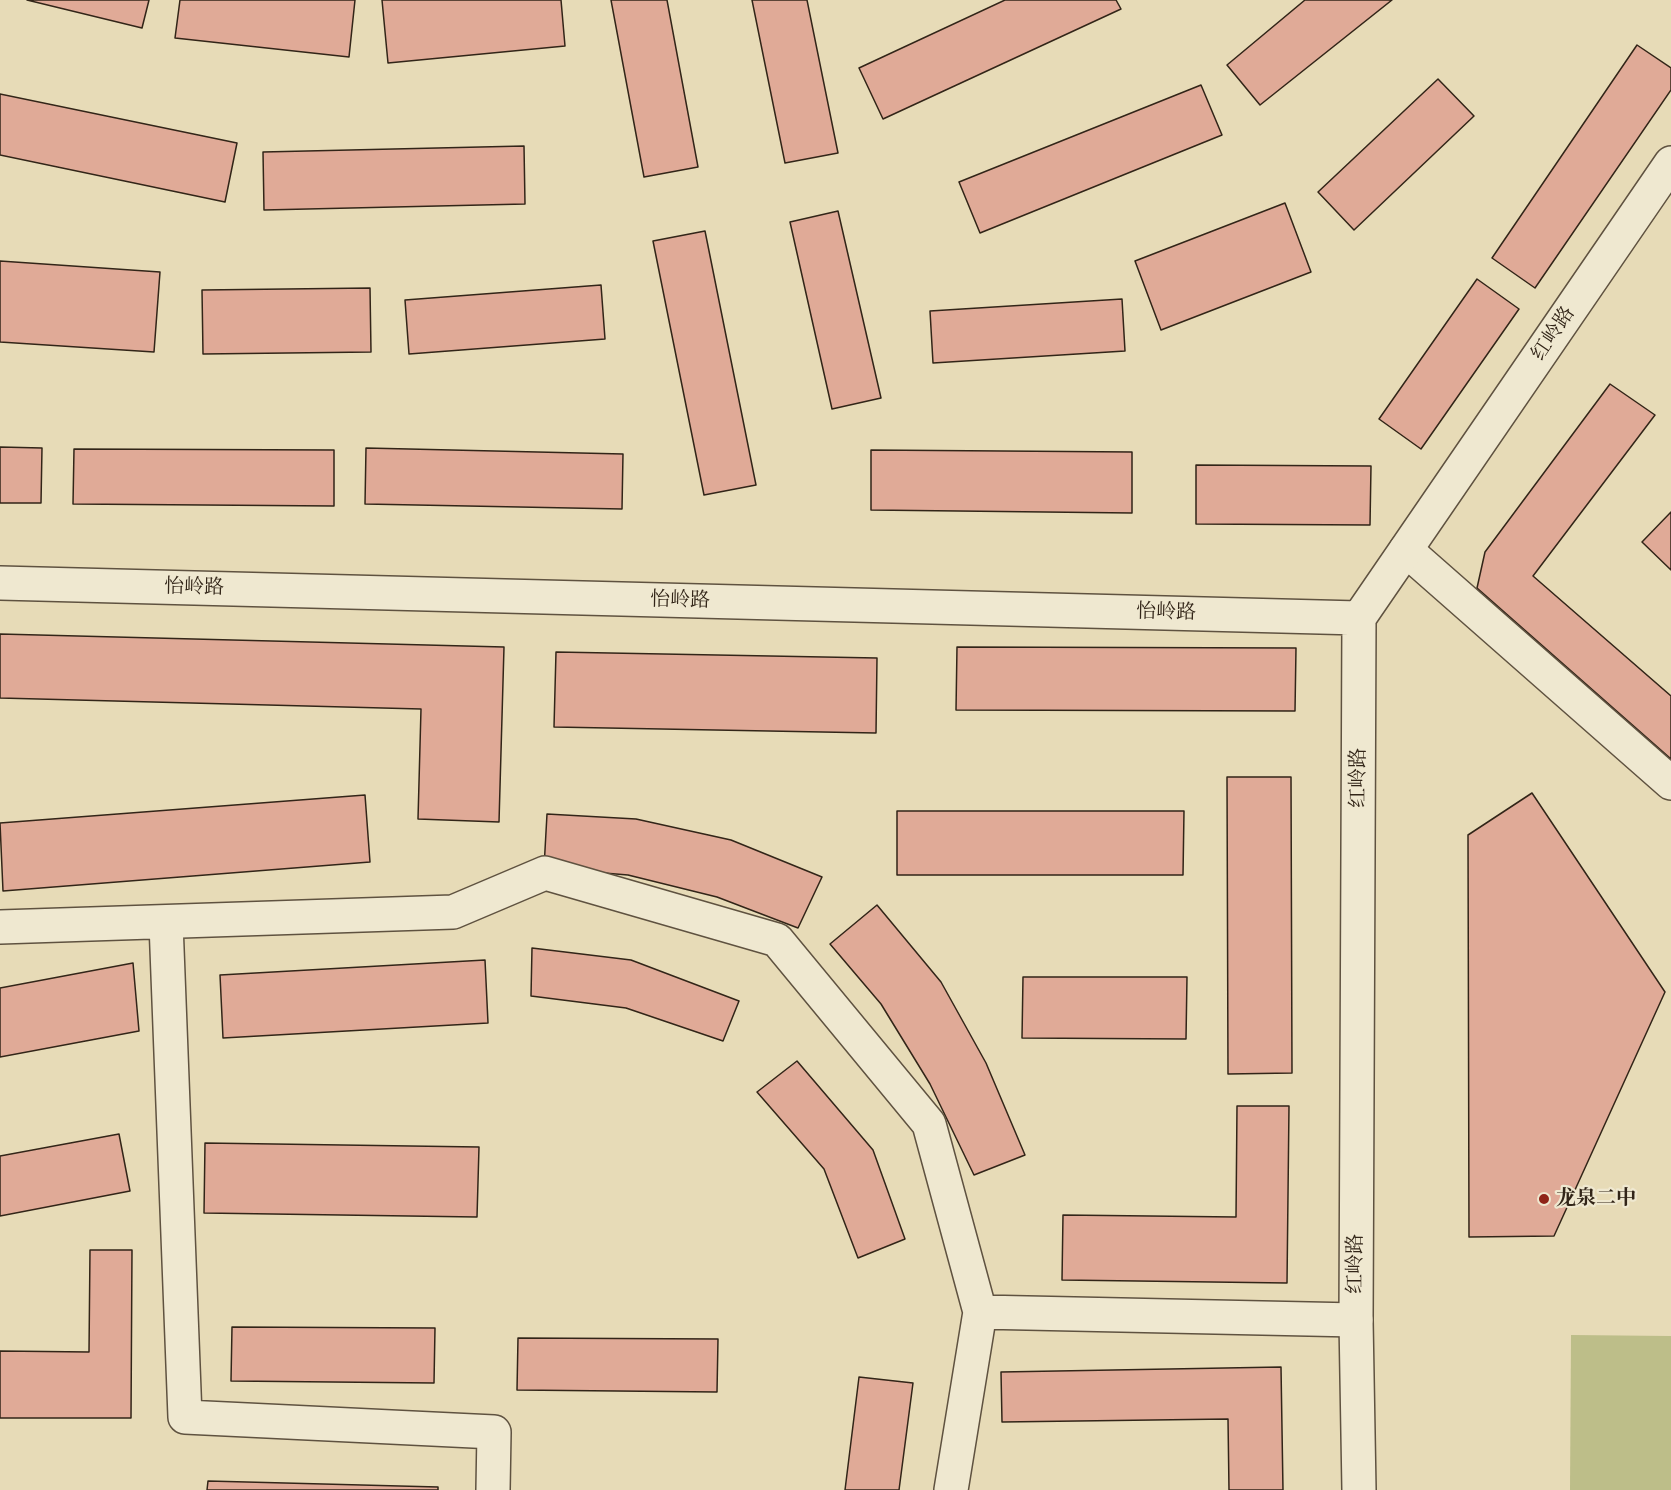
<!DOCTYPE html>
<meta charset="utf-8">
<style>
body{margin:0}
canvas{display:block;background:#e7dbb7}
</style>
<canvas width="1671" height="1490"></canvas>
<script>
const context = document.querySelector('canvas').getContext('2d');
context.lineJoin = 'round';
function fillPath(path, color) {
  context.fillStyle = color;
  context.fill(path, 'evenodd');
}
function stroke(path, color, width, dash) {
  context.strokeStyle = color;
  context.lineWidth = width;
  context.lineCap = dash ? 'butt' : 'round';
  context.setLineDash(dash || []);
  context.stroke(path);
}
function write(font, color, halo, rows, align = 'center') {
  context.font = font + ' "Libre Bodoni","Noto Serif SC",serif';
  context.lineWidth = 4.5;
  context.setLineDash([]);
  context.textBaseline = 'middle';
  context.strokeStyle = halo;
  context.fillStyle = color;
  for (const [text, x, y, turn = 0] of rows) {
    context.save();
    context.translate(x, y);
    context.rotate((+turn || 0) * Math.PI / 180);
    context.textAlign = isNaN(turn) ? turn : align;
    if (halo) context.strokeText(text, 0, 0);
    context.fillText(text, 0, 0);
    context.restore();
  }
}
const green = new Path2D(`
 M 1571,1335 L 1671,1336 L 1671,1490 L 1570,1490 Z`);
const building = new Path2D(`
 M 27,0 L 149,0 L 142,28 Z
 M 180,0 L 355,0 L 349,57 L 175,38 Z
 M 382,0 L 561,0 L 565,46 L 388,63 Z
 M 611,0 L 667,0 L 698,167 L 644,177 Z
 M 752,0 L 807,0 L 838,153 L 785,163 Z
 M 1005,0 L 1116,0 L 1121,9 L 883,119 L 859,68 Z
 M 1305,0 L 1392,0 L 1260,105 L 1227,65 Z
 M 1637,45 L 1671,68 L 1671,90 L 1535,288 L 1492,258 Z
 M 1438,79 L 1474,116 L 1354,230 L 1318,192 Z
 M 1201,85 L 1222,135 L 980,233 L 959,182 Z
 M 0,94 L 237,143 L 225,202 L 0,155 Z
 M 524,146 L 525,204 L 264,210 L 263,152 Z
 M 1285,203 L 1311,272 L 1161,330 L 1135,261 Z
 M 838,211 L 881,398 L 832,409 L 790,222 Z
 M 705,231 L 756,485 L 704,495 L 653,241 Z
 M 0,261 L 160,272 L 154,352 L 0,342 Z
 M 1477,279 L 1519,309 L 1421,449 L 1379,419 Z
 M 601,285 L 605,339 L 409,354 L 405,300 Z
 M 370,288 L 371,352 L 203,354 L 202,290 Z
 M 1122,299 L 1125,351 L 933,363 L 930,311 Z
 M 1610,384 L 1655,415 L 1533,576 L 1671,696 L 1671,759 L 1477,588 L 1485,552 Z
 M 0,447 L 42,448 L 41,503 L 0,503 Z
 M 366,448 L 623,454 L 622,509 L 365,504 Z
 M 74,449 L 334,450 L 334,506 L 73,504 Z
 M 871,450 L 1132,452 L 1132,513 L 871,510 Z
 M 1196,465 L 1371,466 L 1370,525 L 1196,524 Z
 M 1671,512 L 1671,570 L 1642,542 Z
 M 0,634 L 504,647 L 499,822 L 418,819 L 421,709 L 0,698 Z
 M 957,647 L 1296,648 L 1295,711 L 956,710 Z
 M 556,652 L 877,658 L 876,733 L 554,727 Z
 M 1227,777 L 1291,777 L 1292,1073 L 1228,1074 Z
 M 1532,793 L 1665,992 L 1554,1236 L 1469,1237 L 1468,835 Z
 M 365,795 L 370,862 L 3,891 L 0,823 Z
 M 897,811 L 1184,811 L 1183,875 L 897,875 Z
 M 547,814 L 636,819 L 731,840 L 822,877 L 798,928 L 717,897 L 628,875 L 544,868 Z
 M 877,905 L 941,982 L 986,1063 L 1025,1155 L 974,1175 L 930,1084 L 881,1004 L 830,944 Z
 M 532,948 L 631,960 L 739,1001 L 723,1041 L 626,1008 L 531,996 Z
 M 485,960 L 488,1023 L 223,1038 L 220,975 Z
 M 133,963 L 139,1031 L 0,1057 L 0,988 Z
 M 1023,977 L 1187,977 L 1186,1039 L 1022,1038 Z
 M 797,1061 L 873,1150 L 905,1239 L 858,1258 L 824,1169 L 757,1092 Z
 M 1237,1106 L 1289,1106 L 1287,1283 L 1062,1280 L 1063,1215 L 1236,1217 Z
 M 119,1134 L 130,1191 L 0,1216 L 0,1156 Z
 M 205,1143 L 479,1147 L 477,1217 L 204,1213 Z
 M 90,1250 L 132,1250 L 131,1418 L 0,1418 L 0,1351 L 89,1352 Z
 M 232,1327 L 435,1328 L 434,1383 L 231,1381 Z
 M 518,1338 L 718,1339 L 717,1392 L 517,1390 Z
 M 1281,1367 L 1283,1490 L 1229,1490 L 1228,1419 L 1002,1422 L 1001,1372 Z
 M 859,1377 L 913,1383 L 899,1490 L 845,1490 Z
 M 208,1481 L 438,1487 L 438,1490 L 207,1490 Z`);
const minor = new Path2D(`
 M 1406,550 L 1671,783
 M 166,923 L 185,1417 L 494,1432 L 493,1490
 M 0,927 L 453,912 L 545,873 L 777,940 L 929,1124 L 980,1312 L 951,1490
 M 980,1312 L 1356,1320`);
const tertiary = new Path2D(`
 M 0,583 L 1359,618
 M 1359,1490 L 1356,1320 L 1359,618 L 1671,163`);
const markers = [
 [1544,1199,6,"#8f2418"]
];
const streetNames = [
 ["红岭路",1554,334,-56],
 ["怡岭路",194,588,1],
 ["怡岭路",680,601,1],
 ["怡岭路",1166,613,1],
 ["红岭路",1359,778,-90],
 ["红岭路",1356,1264,-90]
];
const poiNames = [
 ["龙泉二中",1556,1199]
];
fillPath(green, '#bdbe89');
fillPath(building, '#e0aa97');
stroke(building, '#322518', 1.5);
stroke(minor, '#5f5240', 36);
stroke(tertiary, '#5f5240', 36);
stroke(minor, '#efe8d0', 33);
stroke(tertiary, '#efe8d0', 33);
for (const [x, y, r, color] of markers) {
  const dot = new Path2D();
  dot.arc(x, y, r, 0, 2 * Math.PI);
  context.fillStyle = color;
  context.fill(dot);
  stroke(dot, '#efe8d0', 2);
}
write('20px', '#322518', '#efe8d0', streetNames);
write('bold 20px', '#322518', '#efe8d0', poiNames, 'left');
</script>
